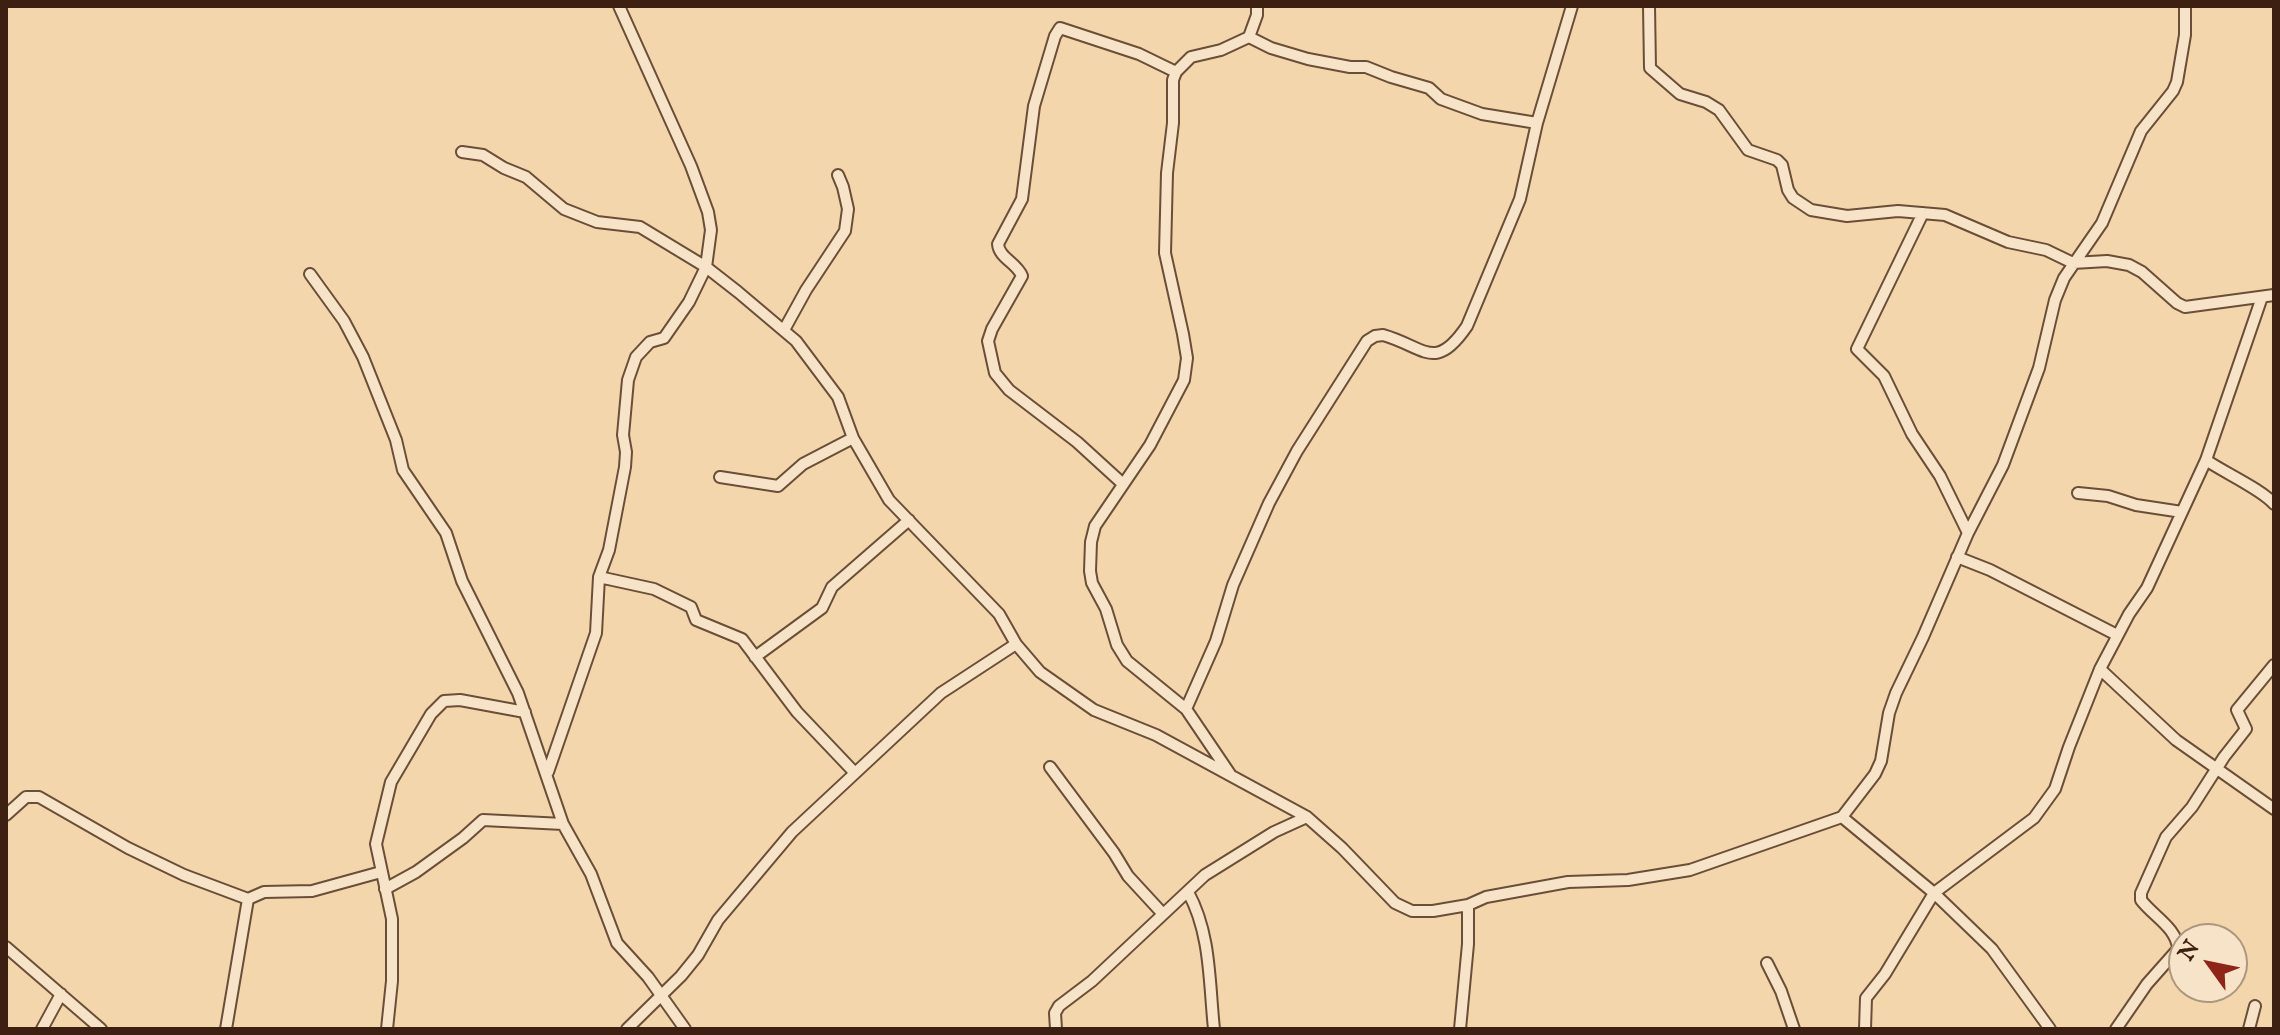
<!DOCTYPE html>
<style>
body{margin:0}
#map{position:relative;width:2280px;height:1035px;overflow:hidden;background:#f3d6ab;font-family:"IM FELL English",serif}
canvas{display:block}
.frame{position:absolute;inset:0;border:8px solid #3e2012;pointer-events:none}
.north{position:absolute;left:2168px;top:923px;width:80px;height:80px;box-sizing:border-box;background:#f7e4c8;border:2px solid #ad967f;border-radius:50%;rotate:303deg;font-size:22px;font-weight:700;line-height:32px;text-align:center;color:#3e2012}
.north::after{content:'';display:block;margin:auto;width:28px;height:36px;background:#8f2418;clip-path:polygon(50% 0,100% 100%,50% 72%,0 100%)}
</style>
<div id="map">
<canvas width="2280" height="1035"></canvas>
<div class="frame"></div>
<div class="north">N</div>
</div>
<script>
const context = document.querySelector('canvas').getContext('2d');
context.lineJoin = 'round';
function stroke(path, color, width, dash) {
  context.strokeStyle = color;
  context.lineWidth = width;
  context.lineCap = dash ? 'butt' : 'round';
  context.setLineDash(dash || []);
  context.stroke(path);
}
const minor = new Path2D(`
 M 1649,6 L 1650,68 L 1680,94 L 1706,102 L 1719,110 L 1748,150 L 1777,160 L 1782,165 L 1788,190 L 1793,198 L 1811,210 L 1847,216 L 1898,211 L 1945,215 L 2008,242 L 2046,250 L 2073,263 L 2107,261 L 2129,265 L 2142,272 L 2177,303 L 2185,307 L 2274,295
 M 1249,37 L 1271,48 L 1308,59 L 1350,67 L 1366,67 L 1391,77 L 1429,88 L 1441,99 L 1482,114 L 1537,123
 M 462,152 L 483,155 L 504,168 L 526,177 L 564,209 L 597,222 L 640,227 L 706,267 L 738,292 L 796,341 L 838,397 L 853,438 L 889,500 L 999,614 L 1016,644 L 1040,672 L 1094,710 L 1156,735 L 1307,817 L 1342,848 L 1395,903 L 1412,911 L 1433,911 L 1468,905 L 1486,897 L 1568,882 L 1628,880 L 1690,870 L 1842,817 L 1875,774 L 1881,761 L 1889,713 L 1896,693 L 1923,637 L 1968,533 L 2003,465 L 2039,368 L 2055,300 L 2064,278 L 2102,223 L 2141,131 L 2173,91 L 2177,82 L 2185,35 L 2185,6
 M 1923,213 L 1857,349 L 1884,376 L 1912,434 L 1940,476 L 1968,533
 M 310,274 L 344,321 L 363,357 L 396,440 L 403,470 L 446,533 L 462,581 L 518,693 L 563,824 L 591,874 L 617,943 L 648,977 L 685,1029
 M 784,330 L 806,290 L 845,231 L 848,209 L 843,187 L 838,175
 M 2206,460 C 2223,472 2263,490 2274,504
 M 720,477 L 778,486 L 803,464 L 853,438
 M 1123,484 L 1077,442 L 1009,390 L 995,373 L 988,341 L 992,329 L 1022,276 C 1017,263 999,258 998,244 L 1022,199 L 1034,106 L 1055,36 L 1060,28 L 1139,54 L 1176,72
 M 2078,493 L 2108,496 L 2136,505 L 2182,512
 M 1957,557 L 1990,570 L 2117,635
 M 599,577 L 654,589 L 691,607 L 696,620 L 742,639 L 797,712 L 855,773
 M 755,657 L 822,608 L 832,587 L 909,520
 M 2100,669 L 2176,740 L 2274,809
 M 1186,709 L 1216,641 L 1233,585 L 1269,503 L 1297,451 L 1367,341 L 1375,336 L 1383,335 C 1425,347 1435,373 1467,326 L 1520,199 L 1537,123 L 1572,6
 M 1050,767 L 1114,853 L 1128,876 L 1163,914
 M 548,772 L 596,633 L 599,577 L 609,550 L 625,467 L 626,452 L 623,435 L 628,380 L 636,357 L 650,342 L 664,338 L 689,302 L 706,267 L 711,230 L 708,212 L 691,166 L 619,6
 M 1230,774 L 1186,709 L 1127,661 L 1117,645 L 1106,609 L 1092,583 L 1090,571 L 1091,542 L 1095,526 L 1150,445 L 1184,380 L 1187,358 L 1183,334 L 1165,253 L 1167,173 L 1173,123 L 1173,80 L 1176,72 L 1191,57 L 1221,50 L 1249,37 L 1257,15 L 1257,6
 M 6,815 L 26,797 L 39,797 L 128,848 L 184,875 L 248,899 L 264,892 L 312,891 L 381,872
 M 1842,817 L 1934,893 L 1992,949 L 2050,1029
 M 385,889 L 416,872 L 463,838 L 483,820 L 563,824
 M 1188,892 C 1211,934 1209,982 1214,1029
 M 6,947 L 101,1029
 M 1767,963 L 1781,991 L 1794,1029
 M 42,1029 L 61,994
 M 226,1029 L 248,899
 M 387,1029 L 392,981 L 392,919 L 376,844 L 391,782 L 431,714 L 444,701 L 460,700 L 525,712
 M 627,1029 L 681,976 L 698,955 L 718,920 L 792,832 L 941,693 L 1016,644
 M 1056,1029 L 1055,1013 L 1059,1006 L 1092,981 L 1205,875 L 1274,832 L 1307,817
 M 1460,1029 L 1468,944 L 1468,905
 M 1865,1029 L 1866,998 L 1885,974 L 1934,893 L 2034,818 L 2055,789 L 2069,747 L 2100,669 L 2129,614 L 2147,588 L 2206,460 L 2262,297
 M 2116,1029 L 2147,984 L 2178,949 C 2177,928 2153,916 2141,900 L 2141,893 L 2166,837 L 2192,807 L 2224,757 L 2246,729 L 2237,710 L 2274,665
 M 2249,1029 L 2255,1006`);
stroke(minor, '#6b4e38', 14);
stroke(minor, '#f7e4c8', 10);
</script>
